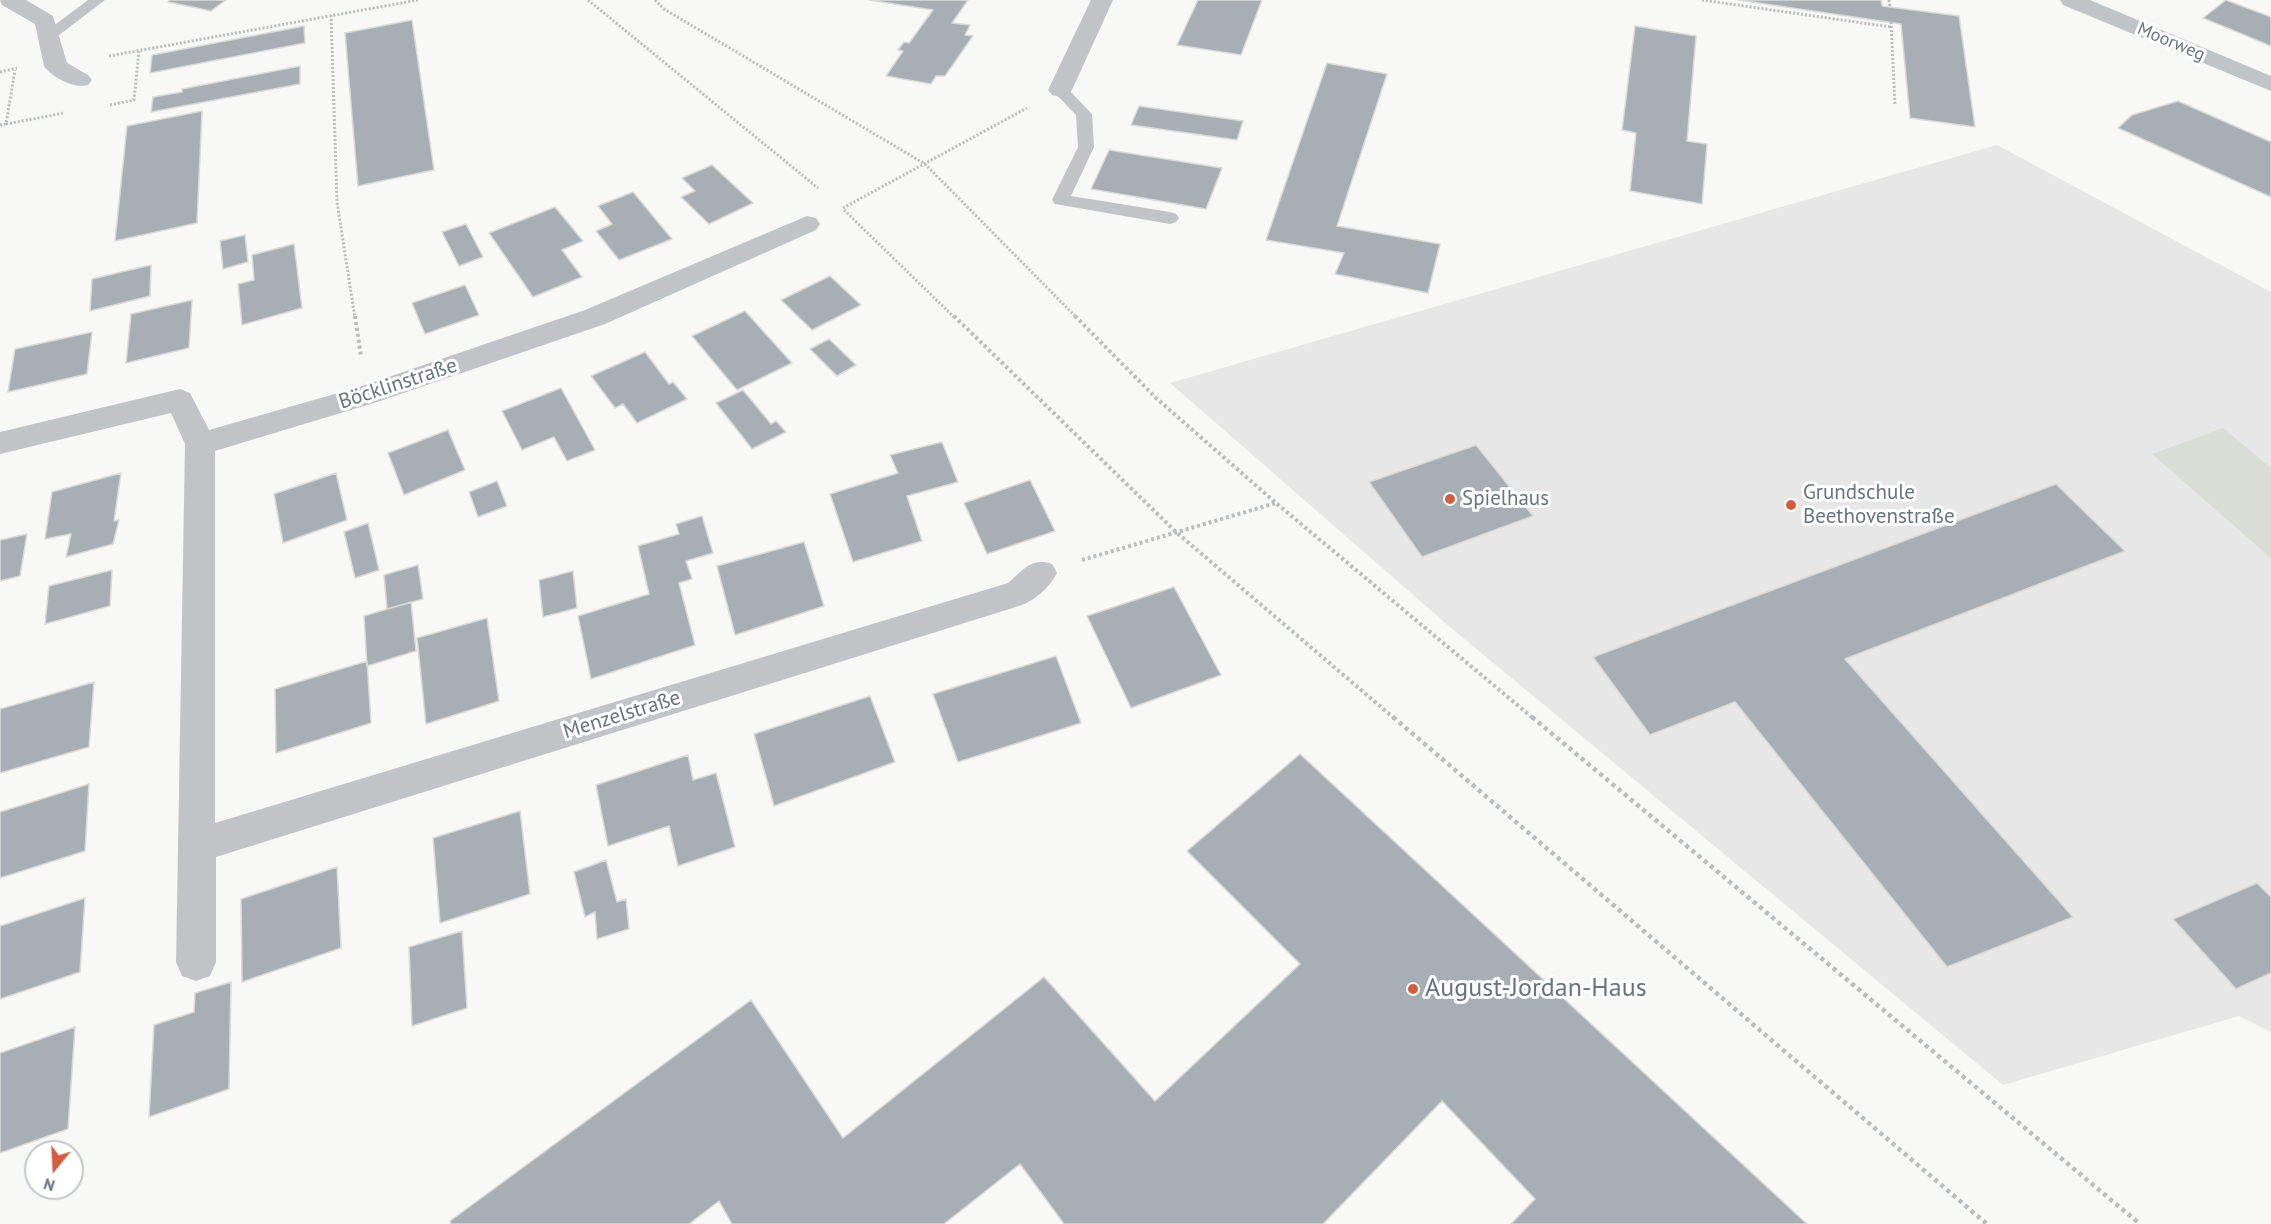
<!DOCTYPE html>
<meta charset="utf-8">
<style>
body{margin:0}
#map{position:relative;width:2271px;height:1224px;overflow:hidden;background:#f8f8f6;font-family:"PT Sans",sans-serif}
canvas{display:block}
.north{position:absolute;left:24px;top:1140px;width:60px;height:60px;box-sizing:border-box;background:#fff;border:2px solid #c2c7cb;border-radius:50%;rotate:198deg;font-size:16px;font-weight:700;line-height:24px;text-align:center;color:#66747e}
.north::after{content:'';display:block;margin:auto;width:21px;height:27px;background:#d15e3e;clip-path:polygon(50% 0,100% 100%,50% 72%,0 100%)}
</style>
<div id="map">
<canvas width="2271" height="1224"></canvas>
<div class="north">N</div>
</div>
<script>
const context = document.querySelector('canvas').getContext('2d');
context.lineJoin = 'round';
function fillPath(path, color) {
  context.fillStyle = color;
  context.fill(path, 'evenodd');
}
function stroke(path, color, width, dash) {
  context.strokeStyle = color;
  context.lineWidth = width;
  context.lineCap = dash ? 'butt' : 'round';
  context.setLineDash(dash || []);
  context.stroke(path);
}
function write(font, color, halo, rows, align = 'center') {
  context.font = font + ' "PT Sans",sans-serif';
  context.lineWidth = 6;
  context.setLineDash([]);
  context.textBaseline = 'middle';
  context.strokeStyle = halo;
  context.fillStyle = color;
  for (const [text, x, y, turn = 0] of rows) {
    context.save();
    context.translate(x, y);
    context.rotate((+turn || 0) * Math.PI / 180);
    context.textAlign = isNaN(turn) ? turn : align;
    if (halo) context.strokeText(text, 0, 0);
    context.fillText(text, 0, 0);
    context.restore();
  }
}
const built = new Path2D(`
 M 1997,145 L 2271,292 L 2271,1032 L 2239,1016 L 2003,1085 L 1450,627 L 1170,383 Z`);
const green = new Path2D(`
 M 2223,428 L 2271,468 L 2271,558 L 2152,454 Z`);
const building = new Path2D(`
 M 170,0 L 226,0 L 211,11 L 168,2 Z
 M 869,0 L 968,0 L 952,23 L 970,25 L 965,35 L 973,36 L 945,76 L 936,76 L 931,84 L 886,76 L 903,51 L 898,50 L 904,42 L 909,43 L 933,10 Z
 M 1198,0 L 1262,0 L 1241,55 L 1177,45 Z
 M 1738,0 L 1881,0 L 1882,6 L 1959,16 L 1975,127 L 1910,118 L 1901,24 Z
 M 2226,0 L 2271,17 L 2271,46 L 2203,18 Z
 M 412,20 L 434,170 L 358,186 L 345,33 Z
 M 304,26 L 305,43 L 150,73 L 152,55 Z
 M 1635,26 L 1696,36 L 1687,141 L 1707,144 L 1702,204 L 1630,191 L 1636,133 L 1622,130 Z
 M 1327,63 L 1387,74 L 1337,226 L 1440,244 L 1428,293 L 1335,274 L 1344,253 L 1266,240 Z
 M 300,66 L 300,84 L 151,112 L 153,97 L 182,92 L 182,89 Z
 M 2178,101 L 2271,142 L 2271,197 L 2118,128 L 2132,115 Z
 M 1139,106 L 1243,121 L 1237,140 L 1131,125 Z
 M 202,111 L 197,223 L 115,241 L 127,126 Z
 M 1109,150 L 1222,168 L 1206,209 L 1091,189 Z
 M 712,165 L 753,203 L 709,224 L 681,197 L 695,191 L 682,178 Z
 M 633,192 L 672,239 L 619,260 L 596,231 L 612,224 L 598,206 Z
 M 555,207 L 583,241 L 562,250 L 582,277 L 533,297 L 489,233 Z
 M 466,224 L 483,257 L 459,266 L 442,232 Z
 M 245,235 L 248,262 L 223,269 L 220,241 Z
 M 294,244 L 302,308 L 242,325 L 238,284 L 254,280 L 252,255 Z
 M 151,265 L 150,296 L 90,311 L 92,279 Z
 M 830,276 L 861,305 L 812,330 L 781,300 Z
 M 465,285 L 479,315 L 425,334 L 412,303 Z
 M 192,300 L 189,348 L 126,363 L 131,314 Z
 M 745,311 L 792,363 L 737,390 L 692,336 Z
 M 92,332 L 87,374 L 8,392 L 15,349 Z
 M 829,339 L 856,365 L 837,376 L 810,349 Z
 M 645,352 L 669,384 L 673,382 L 687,399 L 637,423 L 623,404 L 615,408 L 591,376 Z
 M 561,388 L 595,450 L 567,461 L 554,437 L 522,450 L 502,411 Z
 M 743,390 L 771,424 L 776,421 L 786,432 L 752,449 L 716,403 Z
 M 448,430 L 465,470 L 404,495 L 388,453 Z
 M 942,442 L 958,482 L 907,496 L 922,541 L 853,562 L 830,494 L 898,473 L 890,455 Z
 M 1476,445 L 1533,516 L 1422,557 L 1369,482 Z
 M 121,473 L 114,521 L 119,520 L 113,544 L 66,557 L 71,534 L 45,539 L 52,492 Z
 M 336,473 L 347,520 L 283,543 L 274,494 Z
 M 1030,480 L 1055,531 L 987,554 L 964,503 Z
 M 497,481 L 507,506 L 478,517 L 469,492 Z
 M 2056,484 L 2125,551 L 1845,659 L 2073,917 L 1947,967 L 1735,702 L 1650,735 L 1593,657 Z
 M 702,516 L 713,553 L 686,561 L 692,579 L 679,583 L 695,645 L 591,679 L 578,616 L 649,594 L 638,546 L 679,534 L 676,524 Z
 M 368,523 L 379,570 L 355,578 L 344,532 Z
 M 27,534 L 20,576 L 0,581 L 0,540 Z
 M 804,542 L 824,606 L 735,635 L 717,566 Z
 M 418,565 L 423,599 L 387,609 L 384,575 Z
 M 112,570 L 110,606 L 45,624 L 49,586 Z
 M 573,571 L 577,608 L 543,617 L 539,580 Z
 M 1174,587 L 1221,675 L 1131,708 L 1087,616 Z
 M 411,602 L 416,651 L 367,666 L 364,616 Z
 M 487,618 L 499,701 L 426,724 L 417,638 Z
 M 1056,656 L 1081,723 L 958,762 L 933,694 Z
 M 367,661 L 371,723 L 276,753 L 275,689 Z
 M 94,682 L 89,747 L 0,773 L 0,709 Z
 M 870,696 L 895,762 L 774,806 L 754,734 Z
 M 1300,754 L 1807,1224 L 1511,1224 L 1535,1199 L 1442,1101 L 1323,1224 L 1064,1224 L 1020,1164 L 944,1224 L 732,1224 L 719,1201 L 689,1224 L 451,1224 L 450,1221 L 751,1000 L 843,1138 L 1044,977 L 1155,1101 L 1300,964 L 1187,851 Z
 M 688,755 L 693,780 L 716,773 L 735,847 L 678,866 L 669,826 L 608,846 L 596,785 Z
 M 89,784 L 85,851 L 0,878 L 0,812 Z
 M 520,811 L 530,894 L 440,923 L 433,838 Z
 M 606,860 L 617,902 L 626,899 L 629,929 L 597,939 L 595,912 L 585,917 L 574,872 Z
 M 337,867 L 341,948 L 242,982 L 241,899 Z
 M 2257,883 L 2271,897 L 2271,973 L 2236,989 L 2173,919 Z
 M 85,898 L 80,972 L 0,999 L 0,926 Z
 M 462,931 L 467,1008 L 412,1026 L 409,947 Z
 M 231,982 L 229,1089 L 149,1117 L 154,1025 L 194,1012 L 195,993 Z
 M 75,1027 L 68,1129 L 0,1153 L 0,1053 Z`);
const pathFar2 = new Path2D(`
 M 588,0 L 818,188
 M 655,0 L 664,9 L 925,164 L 1077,318
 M 1702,0 L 1891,27
 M 1889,0 L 1890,7
 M 331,15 L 337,202 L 355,318
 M 1891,22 L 1895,105
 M 109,56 L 418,0
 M 0,72 L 17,68
 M 110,105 L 134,100 L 139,51
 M 6,124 L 64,113
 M 0,125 L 6,124 L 15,70
 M 843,208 L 1027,108
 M 844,210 L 955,318`);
const pathFar1 = new Path2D(`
 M 355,316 L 361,356
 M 954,316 L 1176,532 L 1395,719
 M 1075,316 L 1156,398 L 1276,503 L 1534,719
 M 1082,560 L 1276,503`);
const path = new Path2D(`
 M 1393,717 L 1987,1224
 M 1532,717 L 2140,1224`);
const service = new Path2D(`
 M 88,0 L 105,0 L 54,39 L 44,39 L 41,36 L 44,33 Z
 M 1060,85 L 1066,87 L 1092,114 L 1094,147 L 1071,196 L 1170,212 L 1176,214 L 1179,218 L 1176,222 L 1170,224 L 1055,204 L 1052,200 L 1078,147 L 1076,115 L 1052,90 Z`);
const minor = new Path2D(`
 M 0,0 L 26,0 L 53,16 L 67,63 L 88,75 L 92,80 L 88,85 C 74,89 53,78 44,66 L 35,24 L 2,5 Z
 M 1091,0 L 1113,0 L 1072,90 L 1068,95 L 1060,97 L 1052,95 L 1048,90 Z
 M 2060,0 L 2090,0 L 2271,76 L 2271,91 L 2063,5 Z
 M 807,216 L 816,218 L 820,224 L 816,230 L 605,324 L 377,402 L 215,451 L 215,823 L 1008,583 C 1023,570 1032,557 1052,564 L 1057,573 C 1049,588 1035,601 1019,606 L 216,857 L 216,962 L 210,976 L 196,981 L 182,976 L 176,962 L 185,444 L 171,413 L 0,454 L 0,432 L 180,389 L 190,393 L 209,430 L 359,387 L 585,310 Z`);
const markers = [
 [1450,499,6,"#d15e3e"],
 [1791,505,6,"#d15e3e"],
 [1413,989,6,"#d15e3e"]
];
const farStreetnames = [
 ["Moorweg",2171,42,23]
];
const streetNames = [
 ["Böcklinstraße",398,384,-18],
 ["Menzelstraße",622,715,-17]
];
const poiNames = [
 ["Grundschule",1803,493],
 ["Beethovenstraße",1803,517],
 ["Spielhaus",1462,499]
];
const nearPoinames = [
 ["August-Jordan-Haus",1425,989]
];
fillPath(built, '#e6e7e6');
fillPath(green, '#d8ddd6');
fillPath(building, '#a8afb4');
stroke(building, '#dadad8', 1.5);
stroke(pathFar2, '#babdbf', 3, [2, 2]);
stroke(pathFar1, '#babdbf', 4, [3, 3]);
stroke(path, '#babdbf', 4.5, [4, 4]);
fillPath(service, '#c0c4c7');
fillPath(minor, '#c0c4c7');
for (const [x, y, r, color] of markers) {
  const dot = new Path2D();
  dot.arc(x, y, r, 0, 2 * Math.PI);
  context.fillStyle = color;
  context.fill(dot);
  stroke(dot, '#fff', 2);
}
write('18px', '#66747e', '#fff', farStreetnames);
write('21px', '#66747e', '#fff', streetNames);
write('21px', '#66747e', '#fff', poiNames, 'left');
write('26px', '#66747e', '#fff', nearPoinames, 'left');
</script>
